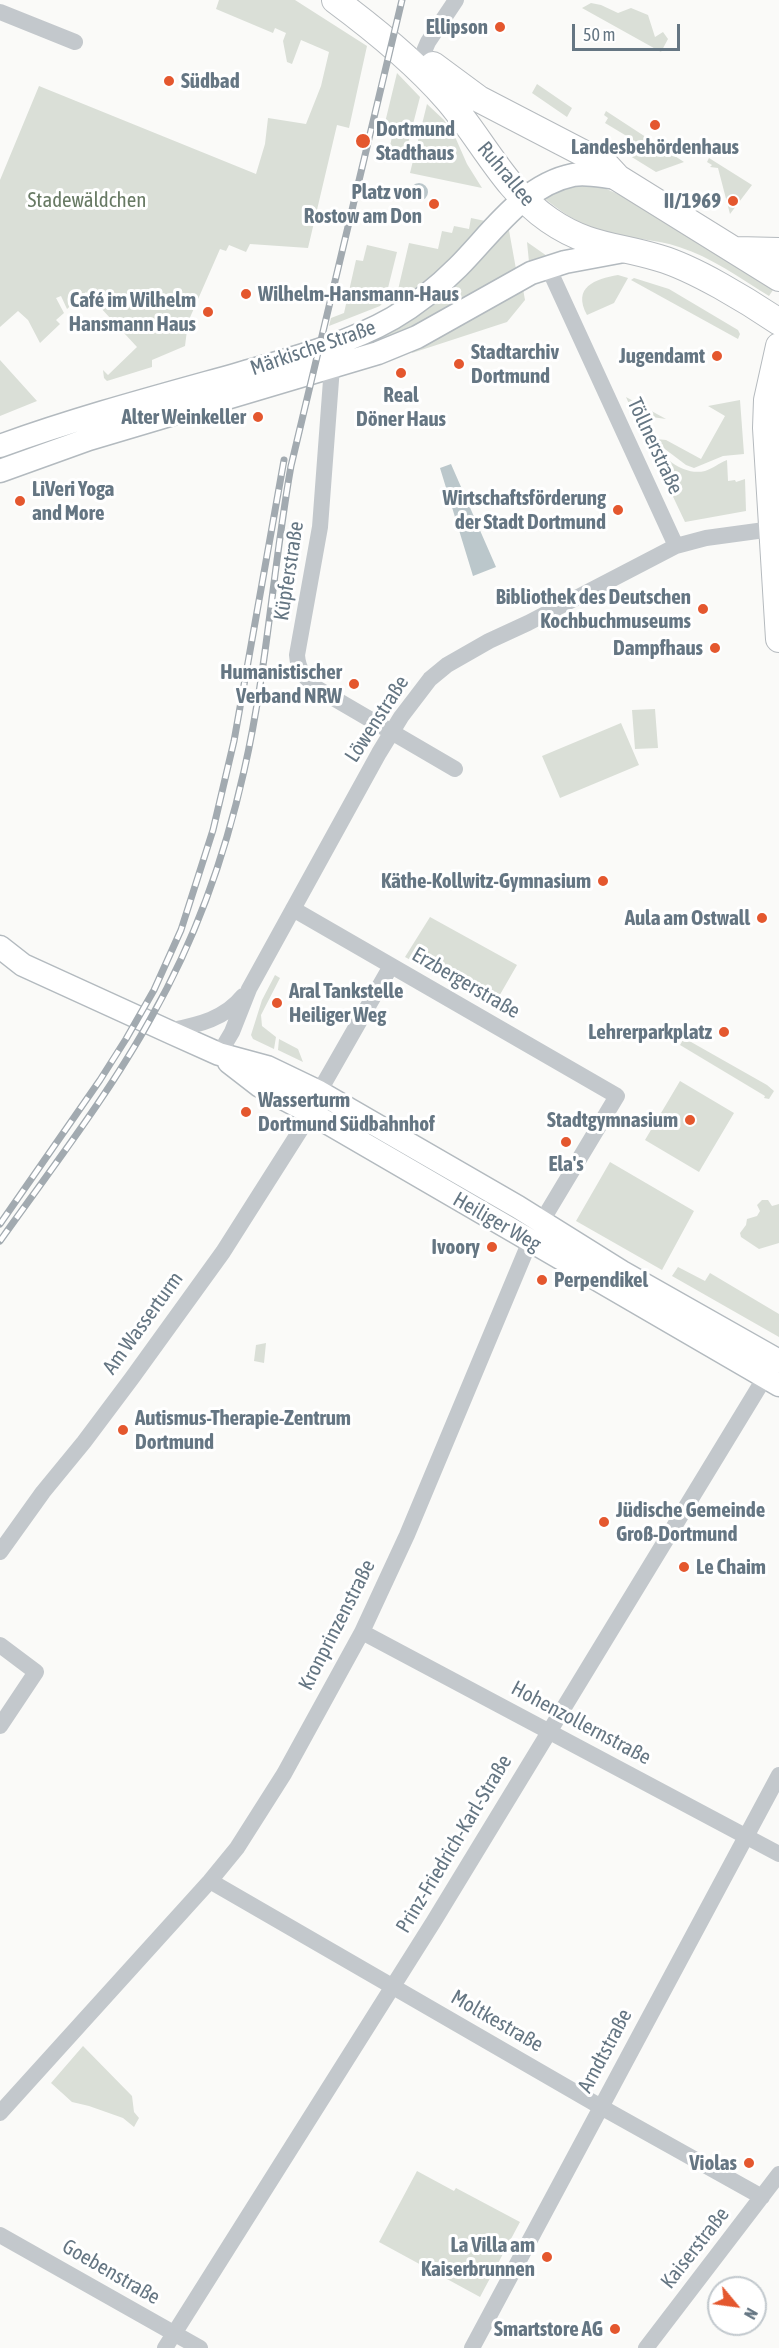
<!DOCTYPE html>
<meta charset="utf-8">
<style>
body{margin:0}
#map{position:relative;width:779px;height:2348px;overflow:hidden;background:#fafaf8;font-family:"Asap Condensed",sans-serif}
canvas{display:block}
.north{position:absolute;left:707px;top:2276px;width:60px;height:60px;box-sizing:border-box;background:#fff;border:2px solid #c1c8cd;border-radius:50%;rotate:119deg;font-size:16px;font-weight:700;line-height:24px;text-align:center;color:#657683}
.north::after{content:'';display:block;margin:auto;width:21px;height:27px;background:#e4572e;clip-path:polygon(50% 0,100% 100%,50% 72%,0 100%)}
.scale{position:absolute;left:572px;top:24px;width:108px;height:27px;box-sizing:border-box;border:3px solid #657683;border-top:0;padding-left:8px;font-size:18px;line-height:21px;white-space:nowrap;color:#657683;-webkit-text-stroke:4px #fff;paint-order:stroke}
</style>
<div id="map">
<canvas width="779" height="2348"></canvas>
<div class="north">N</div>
<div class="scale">50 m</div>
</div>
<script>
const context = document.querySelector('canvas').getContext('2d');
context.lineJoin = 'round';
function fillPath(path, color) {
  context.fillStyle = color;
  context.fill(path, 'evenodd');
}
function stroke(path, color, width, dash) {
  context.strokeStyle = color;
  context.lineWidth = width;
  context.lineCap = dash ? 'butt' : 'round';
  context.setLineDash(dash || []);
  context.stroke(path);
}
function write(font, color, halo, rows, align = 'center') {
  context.font = font + ' "Asap Condensed",sans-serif';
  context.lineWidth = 6;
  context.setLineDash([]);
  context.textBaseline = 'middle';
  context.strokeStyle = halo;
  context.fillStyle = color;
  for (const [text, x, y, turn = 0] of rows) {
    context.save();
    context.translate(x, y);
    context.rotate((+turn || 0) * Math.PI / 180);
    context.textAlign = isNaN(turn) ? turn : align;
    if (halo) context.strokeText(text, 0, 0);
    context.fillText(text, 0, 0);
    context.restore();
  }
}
const green = new Path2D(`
 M 219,0 L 295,0 L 367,46 L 349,128 L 337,125 L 308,248 L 250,244 L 246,252 L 229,245 L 226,251 L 220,249 L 188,322 L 185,346 L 152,360 L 152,367 L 107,381 L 104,378 L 103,370 L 108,375 L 137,347 L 86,292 L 67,309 L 61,296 L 56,298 L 64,313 L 56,320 L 60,324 L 40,343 L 28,320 L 18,311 L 0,327 L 0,180 L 39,86 L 256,174 L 265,144 L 268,118 L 306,124 L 321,86 L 329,52 L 301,40 L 292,64 L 287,62 L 283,41 L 286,33 L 275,28 L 273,33 L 216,9 Z
 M 591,3 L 601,5 L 618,13 L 631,8 L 648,15 L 655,37 L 663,32 L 668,39 L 661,52 L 582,8 Z
 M 397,73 L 420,97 L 404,159 L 388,155 L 392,137 L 382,135 Z
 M 537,84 L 572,108 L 567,117 L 532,93 Z
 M 427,104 L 444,120 L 456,139 L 467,164 L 482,188 L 410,173 Z
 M 606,111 L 684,162 L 656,172 L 622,151 L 630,138 L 605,123 L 608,118 L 604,115 Z
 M 709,158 L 752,185 L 730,214 L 718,168 L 710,167 L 712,165 L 707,162 Z
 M 584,183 L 604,188 L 627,198 L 773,290 L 769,296 C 740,278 711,257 679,247 C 656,239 630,239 606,233 C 583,226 560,212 542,196 L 547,193 Z
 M 471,218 L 490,222 L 450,266 L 388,309 L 397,294 L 409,243 L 438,249 L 442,231 L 452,233 L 454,226 L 469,229 Z
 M 508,225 L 516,269 L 420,324 L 321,364 Z
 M 527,242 L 547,256 L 529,262 Z
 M 367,245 L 397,252 L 385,300 L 380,306 L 329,326 L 331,318 L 344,313 L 356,260 L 363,261 Z
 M 618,275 L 628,278 L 614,303 L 587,315 C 572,287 595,279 618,275 Z
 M 634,278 L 669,289 L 738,330 L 740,334 L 738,339 L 631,280 Z
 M 523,289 L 525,300 L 507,322 L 412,353 L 414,347 L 456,328 Z
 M 0,360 L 37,401 L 0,416 Z
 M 626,397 L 666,419 L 652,417 L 637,422 Z
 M 740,400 L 744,454 L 723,456 L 694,468 L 686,465 L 657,443 L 656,439 L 666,440 L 701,459 L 725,416 L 708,406 Z
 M 650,445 C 666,458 683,476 705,471 C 712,469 719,463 727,460 L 728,481 L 735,480 L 736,482 L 745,479 L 746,511 L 685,522 L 649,446 Z
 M 655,709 L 658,748 L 635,749 L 632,710 Z
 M 621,723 L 639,765 L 560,798 L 542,756 Z
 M 430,917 L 517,965 L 494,1005 L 405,957 Z
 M 275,975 L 280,978 L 261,1015 L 262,1026 L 276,1037 L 274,1049 L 253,1039 L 251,1035 L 262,1000 Z
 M 684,1038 L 767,1085 L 774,1091 L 769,1099 L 764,1098 L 765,1096 L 680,1045 Z
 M 279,1039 L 298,1049 L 303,1062 L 278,1050 Z
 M 680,1081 L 734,1113 L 699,1172 L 645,1140 Z
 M 610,1162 L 694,1211 L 662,1270 L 576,1221 Z
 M 762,1200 L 768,1200 L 772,1206 L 779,1204 L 779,1243 L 759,1249 L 741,1237 L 740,1233 L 746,1225 L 747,1219 L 757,1216 L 760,1211 L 757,1205 Z
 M 678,1267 L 705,1281 L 710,1273 L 779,1314 L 779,1337 L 672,1276 Z
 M 266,1343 L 264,1363 L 254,1361 L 256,1345 Z
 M 83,2046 L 132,2096 L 134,2112 L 139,2118 L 134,2127 L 123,2118 L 89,2106 L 72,2102 L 51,2083 Z
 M 417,2171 L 454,2191 L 456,2188 L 520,2222 L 480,2297 L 379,2242 Z`);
const water = new Path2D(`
 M410 192a9 9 0 1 1 18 0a9 9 0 1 1-18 0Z
 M 451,464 L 496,567 L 473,576 L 440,468 Z`);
const street = new Path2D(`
 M 0,12 L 75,42
 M 422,56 L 428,42 L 456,0
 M 548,267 L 676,546
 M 332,367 L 320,527 L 297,655 C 298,671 306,679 318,689 L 455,769
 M 168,1031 C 196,1025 224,1020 243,996
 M 219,1054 L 232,1032 L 249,989 L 379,753 L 401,717 L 430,679 L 447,665 L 489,641 L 528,623 L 676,546 L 706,538 L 772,529
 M 0,1552 L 43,1492 L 84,1442 L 132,1378 L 223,1252 L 303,1126 L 319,1092 L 391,966
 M 362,1632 L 779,1854
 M 0,1645 L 36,1672 L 0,1726
 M 210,1881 L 601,2107 L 762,2197
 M 0,2113 L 210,1881 L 237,1848 L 284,1774 L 362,1632 L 407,1535 L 530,1241 L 617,1096 L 293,909
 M 0,2235 L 200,2348
 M 165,2348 L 434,1921 L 770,1369
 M 472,2348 L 779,1775
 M 646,2348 L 779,2174`);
const secondary = new Path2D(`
 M 0,446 C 77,418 156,397 235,375 C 287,360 346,345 393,318 C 417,304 438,287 458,267 C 491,234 523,185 573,175 C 587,172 604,177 618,178
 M 0,471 L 89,439 L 378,353 L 417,337 L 531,273 L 565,262 L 624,251
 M 0,947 L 23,965 L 172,1033 L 219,1054 L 267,1067 L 319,1092 L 518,1207 L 622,1272 L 779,1361
 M 229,1062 L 260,1086 L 309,1112 L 779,1385`);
const primary = new Path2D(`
 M 335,0 C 374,29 415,62 447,99 C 482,139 504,189 549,220 C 588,247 616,245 659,258 C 694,268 748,301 779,322
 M 433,65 L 479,99 L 606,165 L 618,178 L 779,278
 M 737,250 L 779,251
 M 779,346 L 767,400 L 766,428 L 779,639`);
const rail = new Path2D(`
 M 0,1224 L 100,1080 L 126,1039 L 154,990 L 181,930 L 213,830 L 234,741 L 284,460
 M 0,1241 C 51,1169 110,1093 152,1016 C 195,940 225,856 244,771 C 267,670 273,568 291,466 L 402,0`);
const markers = [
 [500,27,6,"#e4572e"],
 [169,81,6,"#e4572e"],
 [655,125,6,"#e4572e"],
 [363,141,8,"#e4572e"],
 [733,201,6,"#e4572e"],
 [434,204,6,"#e4572e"],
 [246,294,6,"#e4572e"],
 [208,312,6,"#e4572e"],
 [717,356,6,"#e4572e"],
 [459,364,6,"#e4572e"],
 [401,373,6,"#e4572e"],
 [258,417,6,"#e4572e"],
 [20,501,6,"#e4572e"],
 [618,510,6,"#e4572e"],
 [703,609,6,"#e4572e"],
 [715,648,6,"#e4572e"],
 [354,684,6,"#e4572e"],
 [603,881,6,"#e4572e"],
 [762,918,6,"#e4572e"],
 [277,1003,6,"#e4572e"],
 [724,1032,6,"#e4572e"],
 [246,1112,6,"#e4572e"],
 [690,1120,6,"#e4572e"],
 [566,1142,6,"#e4572e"],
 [492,1247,6,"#e4572e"],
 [542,1280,6,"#e4572e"],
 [123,1430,6,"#e4572e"],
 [604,1522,6,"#e4572e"],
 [684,1567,6,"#e4572e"],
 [749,2163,6,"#e4572e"],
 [547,2257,6,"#e4572e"],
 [615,2329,6,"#e4572e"]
];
const poiNames = [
 ["Ellipson",488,27],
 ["Südbad",181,81,"left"],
 ["Dortmund",376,129,"left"],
 ["Stadthaus",376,153,"left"],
 ["Landesbehördenhaus",655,147,"center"],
 ["Platz von",422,192],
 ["Rostow am Don",422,216],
 ["II/1969",721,201],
 ["Wilhelm-Hansmann-Haus",258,294,"left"],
 ["Café im Wilhelm",196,300],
 ["Hansmann Haus",196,324],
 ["Stadtarchiv",471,352,"left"],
 ["Dortmund",471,376,"left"],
 ["Jugendamt",705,356],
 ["Real",401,395,"center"],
 ["Döner Haus",401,419,"center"],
 ["Alter Weinkeller",246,417],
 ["LiVeri Yoga",32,489,"left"],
 ["and More",32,513,"left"],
 ["Wirtschaftsförderung",606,498],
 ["der Stadt Dortmund",606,522],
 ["Bibliothek des Deutschen",691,597],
 ["Kochbuchmuseums",691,621],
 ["Dampfhaus",703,648],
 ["Humanistischer",342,672],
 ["Verband NRW",342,696],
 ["Käthe-Kollwitz-Gymnasium",591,881],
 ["Aula am Ostwall",750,918],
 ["Aral Tankstelle",289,991,"left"],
 ["Heiliger Weg",289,1015,"left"],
 ["Lehrerparkplatz",712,1032],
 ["Wasserturm",258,1100,"left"],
 ["Dortmund Südbahnhof",258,1124,"left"],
 ["Stadtgymnasium",678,1120],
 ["Ela's",566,1164,"center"],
 ["Ivoory",480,1247],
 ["Perpendikel",554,1280,"left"],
 ["Autismus-Therapie-Zentrum",135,1418,"left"],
 ["Dortmund",135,1442,"left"],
 ["Jüdische Gemeinde",616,1510,"left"],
 ["Groß-Dortmund",616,1534,"left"],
 ["Le Chaim",696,1567,"left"],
 ["Violas",737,2163],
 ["La Villa am",535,2245],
 ["Kaiserbrunnen",535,2269],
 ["Smartstore AG",603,2329]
];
const streetNames = [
 ["Ruhrallee",506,174,50],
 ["Märkische Straße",313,348,-19],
 ["Töllnerstraße",655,446,65],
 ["Küpferstraße",289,571,-81],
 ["Löwenstraße",377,719,-57],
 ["Erzbergerstraße",466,983,30],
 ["Heiliger Weg",497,1222,30],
 ["Am Wasserturm",143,1323,-54],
 ["Kronprinzenstraße",337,1625,-63],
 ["Hohenzollernstraße",581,1723,28],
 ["Prinz-Friedrich-Karl-Straße",454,1844,-59],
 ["Moltkestraße",497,2021,30],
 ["Arndtstraße",605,2051,-62],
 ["Kaiserstraße",695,2248,-52],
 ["Goebenstraße",111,2272,30]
];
const parkNames = [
 ["Stadewäldchen",87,200]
];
fillPath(green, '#dadfd7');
fillPath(water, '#bbc7cb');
stroke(secondary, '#b3babf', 25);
stroke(primary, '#b5babe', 28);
stroke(street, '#c3c8cc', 16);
stroke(secondary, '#fff', 22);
stroke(primary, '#fff', 26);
stroke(rail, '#a2aab0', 7);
stroke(rail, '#fff', 4.5, [14]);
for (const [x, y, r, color] of markers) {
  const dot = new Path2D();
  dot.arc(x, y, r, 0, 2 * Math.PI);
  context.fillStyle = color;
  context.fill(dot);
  stroke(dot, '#fff', 2);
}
write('bold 21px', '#657683', '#fff', poiNames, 'right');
write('21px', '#657683', '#fff', streetNames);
write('21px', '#687a64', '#fff', parkNames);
</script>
